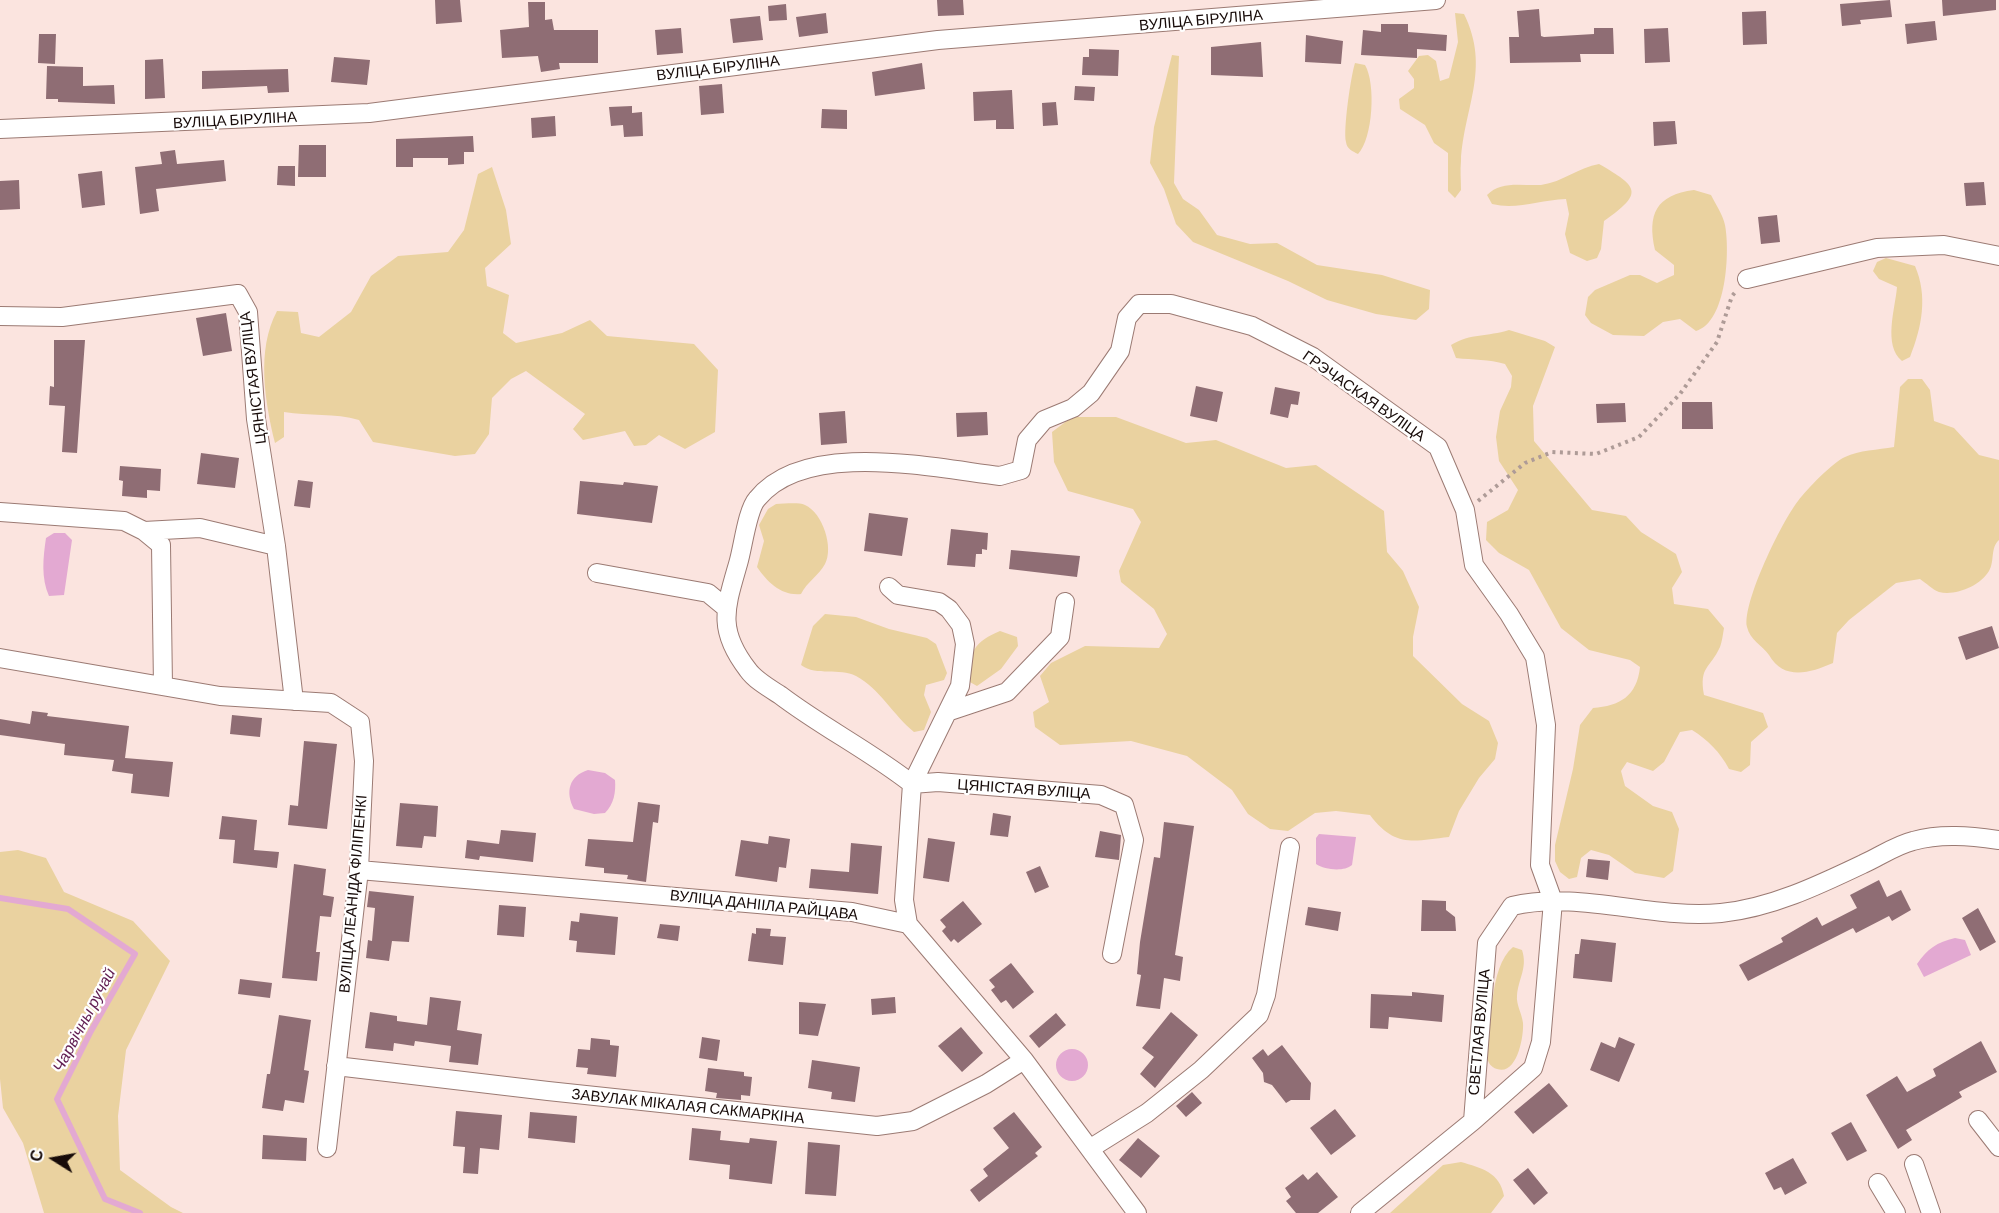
<!DOCTYPE html>
<meta charset="utf-8">
<style>
body{margin:0}
#map{position:relative;width:1999px;height:1213px;overflow:hidden;background:#fbe4df;font-family:Barlow,sans-serif}
canvas{display:block}
.north{position:absolute;left:24px;top:1129px;width:60px;height:60px;-webkit-text-stroke:4px #fff;paint-order:stroke;rotate:281deg;font-size:16px;font-weight:700;line-height:24px;text-align:center;color:#170b09}
.north::after{content:'';display:block;margin:auto;width:21px;height:27px;background:#170b09;clip-path:polygon(50% 0,100% 100%,50% 72%,0 100%)}
</style>
<div id="map">
<canvas width="1999" height="1213"></canvas>
<div class="north">С</div>
</div>
<script>
const context = document.querySelector('canvas').getContext('2d');
context.lineJoin = 'round';
function fillPath(path, color) {
  context.fillStyle = color;
  context.fill(path, 'evenodd');
}
function stroke(path, color, width, dash) {
  context.strokeStyle = color;
  context.lineWidth = width;
  context.lineCap = dash ? 'butt' : 'round';
  context.setLineDash(dash || []);
  context.stroke(path);
}
function write(font, color, halo, rows, align = 'center') {
  context.font = font + ' Barlow,sans-serif';
  context.lineWidth = 4.5;
  context.setLineDash([]);
  context.textBaseline = 'middle';
  context.strokeStyle = halo;
  context.fillStyle = color;
  for (const [text, x, y, turn = 0] of rows) {
    context.save();
    context.translate(x, y);
    context.rotate((+turn || 0) * Math.PI / 180);
    context.textAlign = isNaN(turn) ? turn : align;
    if (halo) context.strokeText(text, 0, 0);
    context.fillText(text, 0, 0);
    context.restore();
  }
}
const green = new Path2D(`
 M 1455,13 L 1464,14 C 1491,69 1464,107 1461,161 C 1460,171 1461,180 1461,190 L 1455,198 L 1448,191 L 1448,153 L 1434,143 L 1425,125 L 1400,109 L 1399,99 L 1414,88 L 1414,79 L 1408,71 L 1419,56 L 1428,55 L 1436,61 L 1440,81 L 1449,78 L 1458,42 Z
 M 1172,55 L 1179,56 L 1174,183 L 1183,199 L 1199,210 L 1217,235 L 1250,244 L 1277,243 L 1317,265 L 1382,275 L 1430,290 L 1429,309 L 1416,320 L 1376,314 L 1327,300 L 1288,281 L 1193,242 L 1176,224 L 1164,189 L 1150,163 L 1154,127 Z
 M 1355,63 L 1365,65 C 1376,83 1373,139 1358,154 C 1352,151 1347,149 1346,142 C 1343,130 1351,75 1355,63 Z
 M 1599,164 C 1639,187 1644,193 1604,221 L 1601,249 L 1597,258 L 1587,261 L 1570,253 L 1565,234 L 1569,214 L 1566,199 C 1539,200 1517,210 1492,204 L 1487,195 C 1501,180 1523,186 1541,185 C 1563,182 1579,167 1599,164 Z
 M 492,167 L 506,210 L 511,244 L 485,268 L 487,286 L 509,295 L 503,333 L 516,343 L 562,333 L 590,320 L 607,336 L 694,344 L 718,370 L 715,432 L 685,449 L 659,435 L 646,445 L 634,446 L 625,431 L 583,440 L 573,429 L 585,414 L 526,371 L 511,379 L 492,398 L 489,434 L 475,454 L 455,456 L 373,442 L 359,420 C 335,413 309,416 284,412 L 284,437 L 275,443 C 265,402 256,350 277,311 L 298,312 L 301,333 L 319,337 L 351,312 L 371,276 L 398,256 L 448,252 L 464,230 L 478,174 Z
 M 1694,190 L 1711,195 C 1716,205 1723,215 1725,225 C 1730,251 1727,322 1696,331 L 1680,319 L 1663,322 L 1644,336 L 1613,335 L 1591,323 L 1585,315 L 1588,297 L 1595,290 L 1630,275 L 1640,275 L 1657,283 L 1674,275 L 1674,265 L 1655,250 C 1647,214 1656,195 1694,190 Z
 M 1886,258 L 1915,266 C 1928,296 1922,327 1910,357 L 1902,361 C 1883,345 1895,310 1897,287 L 1879,279 L 1873,271 L 1877,262 Z
 M 1509,330 L 1545,341 L 1555,347 L 1533,406 L 1534,441 L 1592,510 L 1626,516 L 1641,532 L 1676,554 L 1682,572 L 1672,588 L 1674,604 L 1708,609 L 1724,628 C 1723,634 1722,642 1720,647 C 1710,669 1699,666 1704,695 L 1763,713 L 1768,727 L 1751,742 L 1750,765 L 1741,772 L 1729,769 C 1720,752 1708,740 1692,730 L 1680,732 L 1664,762 L 1653,771 L 1627,762 L 1621,771 L 1625,786 L 1653,806 L 1672,812 L 1679,829 L 1673,871 L 1664,878 L 1635,873 L 1609,855 L 1591,850 L 1581,858 L 1577,877 L 1569,879 L 1560,872 L 1555,861 L 1555,845 L 1573,769 L 1580,725 L 1593,708 C 1620,706 1637,696 1640,667 L 1630,660 L 1589,650 L 1561,628 L 1529,570 L 1499,553 L 1486,540 L 1487,522 L 1508,510 L 1518,490 L 1499,461 L 1496,437 L 1500,411 L 1511,387 L 1512,376 L 1505,364 C 1489,359 1473,360 1456,358 L 1451,345 C 1471,333 1487,337 1509,330 Z
 M 1908,379 L 1922,379 L 1930,390 L 1934,421 L 1954,428 L 1979,455 L 1999,460 L 1999,540 C 1990,548 1995,561 1989,571 C 1980,586 1956,596 1939,592 C 1933,590 1926,583 1920,579 L 1896,583 L 1849,620 L 1837,633 L 1833,663 C 1810,673 1784,681 1769,655 C 1762,645 1750,640 1747,627 C 1742,603 1782,521 1798,501 C 1807,489 1832,463 1845,457 C 1859,450 1878,450 1894,447 L 1900,387 Z
 M 1072,417 L 1116,417 L 1186,443 L 1216,440 L 1286,468 L 1316,465 L 1384,511 L 1387,552 L 1403,571 L 1419,607 L 1413,637 L 1413,656 L 1462,704 L 1489,721 L 1498,743 L 1495,759 L 1479,778 L 1459,811 L 1449,837 C 1413,841 1395,848 1370,815 L 1336,811 L 1315,813 L 1288,831 L 1270,829 L 1248,814 L 1232,790 L 1187,756 L 1131,741 L 1060,745 L 1035,727 L 1033,712 L 1049,702 L 1040,676 L 1051,663 L 1085,646 L 1159,648 L 1167,634 L 1154,609 L 1121,582 L 1119,571 L 1141,522 L 1133,509 L 1068,491 L 1054,462 L 1052,432 Z
 M 776,504 C 784,504 798,502 805,505 C 823,513 834,548 825,564 C 819,575 807,582 801,594 C 782,596 768,583 757,567 L 764,541 L 759,525 L 768,509 Z
 M 825,614 L 856,617 L 889,629 L 927,638 L 936,644 L 947,673 L 944,680 L 926,685 L 924,695 L 931,712 L 924,730 L 914,732 C 894,716 879,688 856,676 C 839,667 817,677 801,665 L 813,626 Z
 M 1000,631 L 1017,637 L 1018,646 L 1001,669 L 977,686 L 968,681 C 967,654 975,641 1000,631 Z
 M 18,850 L 46,858 L 64,892 L 133,921 L 170,961 L 126,1050 L 118,1116 L 120,1170 L 171,1207 L 183,1213 L 44,1213 L 23,1143 L 3,1108 L 0,1079 L 0,852 Z
 M 1513,947 L 1522,950 C 1528,968 1518,979 1517,996 C 1516,1004 1522,1014 1523,1023 C 1524,1036 1517,1076 1497,1069 C 1490,1067 1489,1063 1486,1056 C 1493,1026 1488,968 1513,947 Z
 M 1461,1162 C 1481,1168 1500,1172 1504,1196 L 1491,1213 L 1390,1213 L 1443,1165 Z`);
const water = new Path2D(`
 M 54,533 L 65,533 L 72,540 L 64,595 L 49,596 C 41,578 43,558 46,538 Z
 M 588,770 L 605,773 L 615,780 C 616,792 614,804 605,813 L 594,814 L 574,809 C 565,792 569,776 588,770 Z
 M 1319,834 L 1356,837 L 1352,865 C 1344,872 1325,870 1316,864 L 1316,838 Z
 M 1955,938 L 1965,940 L 1971,955 L 1924,977 L 1917,964 C 1927,949 1937,942 1955,938 Z
 M1056 1065a16 16 0 1 1 32 0a16 16 0 1 1-32 0Z`);
const stream = new Path2D(`
 M 0,898 L 68,909 L 135,954 L 91,1031 L 57,1099 L 105,1199 L 140,1213`);
const building = new Path2D(`
 M 435,0 L 460,0 L 462,22 L 436,24 Z
 M 937,0 L 963,0 L 964,15 L 938,16 Z
 M 1890,0 L 1892,17 L 1860,20 L 1861,24 L 1842,26 L 1840,4 Z
 M 1942,0 L 1996,0 L 1996,10 L 1943,16 Z
 M 528,2 L 545,2 L 545,20 L 552,19 L 554,30 L 598,30 L 598,63 L 559,63 L 560,69 L 541,72 L 538,56 L 502,58 L 500,30 L 529,27 Z
 M 786,4 L 787,20 L 769,21 L 768,6 Z
 M 1539,9 L 1541,36 L 1544,37 L 1594,34 L 1594,28 L 1613,28 L 1614,54 L 1580,54 L 1581,62 L 1510,63 L 1509,37 L 1519,37 L 1517,11 Z
 M 1766,11 L 1767,44 L 1743,45 L 1742,12 Z
 M 826,13 L 828,33 L 799,37 L 796,17 Z
 M 760,16 L 763,40 L 733,43 L 730,19 Z
 M 1935,21 L 1937,40 L 1907,44 L 1905,24 Z
 M 1381,24 L 1408,24 L 1408,32 L 1447,35 L 1446,51 L 1417,49 L 1417,58 L 1361,55 L 1363,30 L 1381,32 Z
 M 681,28 L 683,53 L 657,55 L 655,30 Z
 M 1668,28 L 1670,62 L 1645,63 L 1644,29 Z
 M 39,34 L 56,34 L 55,64 L 38,63 Z
 M 1306,35 L 1343,41 L 1341,64 L 1305,62 Z
 M 1261,42 L 1263,77 L 1211,75 L 1211,47 Z
 M 1089,49 L 1119,50 L 1118,76 L 1082,75 L 1083,57 L 1089,57 Z
 M 334,57 L 370,60 L 367,85 L 331,82 Z
 M 163,59 L 165,98 L 145,99 L 145,60 Z
 M 922,63 L 925,89 L 875,96 L 872,72 Z
 M 47,66 L 83,67 L 83,86 L 114,85 L 115,104 L 58,102 L 58,99 L 46,99 Z
 M 288,69 L 289,92 L 268,93 L 267,86 L 202,89 L 202,71 Z
 M 722,84 L 724,113 L 701,115 L 699,86 Z
 M 1075,86 L 1095,87 L 1094,101 L 1074,100 Z
 M 1012,90 L 1014,129 L 996,129 L 996,120 L 974,121 L 973,92 Z
 M 1056,102 L 1058,125 L 1043,126 L 1042,103 Z
 M 632,106 L 632,113 L 642,112 L 643,136 L 624,137 L 623,125 L 611,126 L 609,107 Z
 M 822,109 L 847,110 L 847,129 L 821,128 Z
 M 555,116 L 556,136 L 532,138 L 531,118 Z
 M 1675,121 L 1677,144 L 1654,146 L 1653,122 Z
 M 473,136 L 474,152 L 464,152 L 464,164 L 448,165 L 448,158 L 413,158 L 413,167 L 396,167 L 396,139 Z
 M 299,145 L 326,145 L 326,177 L 298,177 Z
 M 175,150 L 177,164 L 224,160 L 226,181 L 156,189 L 159,211 L 140,214 L 135,167 L 162,164 L 160,152 Z
 M 278,166 L 295,166 L 295,186 L 277,185 Z
 M 102,171 L 105,205 L 82,208 L 78,174 Z
 M 19,180 L 20,209 L 0,210 L 0,181 Z
 M 1984,182 L 1986,205 L 1966,206 L 1964,183 Z
 M 1777,215 L 1780,242 L 1761,244 L 1758,217 Z
 M 226,313 L 232,351 L 203,356 L 196,318 Z
 M 54,340 L 85,340 L 77,453 L 62,452 L 65,406 L 49,405 L 50,386 L 54,387 Z
 M 1196,386 L 1223,392 L 1217,422 L 1190,416 Z
 M 1275,387 L 1300,392 L 1298,405 L 1291,404 L 1288,418 L 1270,414 Z
 M 1682,402 L 1712,402 L 1713,429 L 1682,429 Z
 M 1625,403 L 1626,422 L 1597,423 L 1596,404 Z
 M 845,411 L 847,443 L 821,445 L 819,413 Z
 M 987,412 L 988,435 L 957,437 L 956,413 Z
 M 201,453 L 239,458 L 235,488 L 197,484 Z
 M 120,466 L 161,469 L 160,491 L 147,490 L 147,498 L 122,496 L 123,481 L 119,480 Z
 M 298,480 L 313,482 L 310,508 L 294,506 Z
 M 580,481 L 623,485 L 624,482 L 658,486 L 652,523 L 577,514 Z
 M 869,513 L 908,518 L 902,556 L 864,551 Z
 M 951,529 L 988,533 L 987,550 L 982,549 L 982,554 L 976,554 L 975,567 L 947,565 Z
 M 1011,550 L 1080,556 L 1077,577 L 1009,569 Z
 M 1992,626 L 1999,648 L 1966,660 L 1958,637 Z
 M 32,711 L 48,713 L 47,716 L 129,726 L 125,758 L 173,762 L 169,797 L 131,793 L 133,774 L 112,771 L 114,760 L 64,755 L 65,744 L 0,735 L 0,719 L 30,724 Z
 M 232,715 L 262,718 L 260,737 L 230,734 Z
 M 304,741 L 337,744 L 327,829 L 288,825 L 290,805 L 298,806 Z
 M 638,802 L 660,805 L 658,823 L 653,822 L 646,882 L 627,879 L 628,875 L 604,873 L 604,868 L 585,866 L 588,839 L 633,842 Z
 M 400,803 L 438,806 L 436,837 L 424,836 L 422,848 L 396,846 Z
 M 993,813 L 1011,816 L 1008,837 L 990,835 Z
 M 222,816 L 257,820 L 254,850 L 279,852 L 277,868 L 233,863 L 235,840 L 219,839 Z
 M 1164,822 L 1194,826 L 1175,955 L 1183,957 L 1180,981 L 1164,978 L 1160,1009 L 1136,1006 L 1141,975 L 1137,974 L 1140,942 L 1154,857 L 1160,858 Z
 M 501,830 L 536,833 L 533,862 L 480,856 L 479,860 L 465,858 L 467,840 L 499,844 Z
 M 1100,831 L 1121,835 L 1119,860 L 1095,857 Z
 M 769,836 L 790,839 L 786,868 L 779,867 L 777,882 L 735,876 L 741,840 L 768,844 Z
 M 928,838 L 955,842 L 949,882 L 923,878 Z
 M 851,843 L 882,846 L 878,894 L 809,888 L 811,869 L 849,872 Z
 M 1588,859 L 1610,861 L 1608,880 L 1586,877 Z
 M 294,864 L 326,869 L 323,895 L 334,897 L 331,917 L 320,916 L 316,952 L 320,952 L 317,981 L 282,978 Z
 M 1040,866 L 1049,887 L 1035,893 L 1026,872 Z
 M 1879,880 L 1887,897 L 1901,890 L 1911,910 L 1892,921 L 1889,916 L 1856,933 L 1853,928 L 1748,981 L 1739,965 L 1783,942 L 1781,938 L 1817,917 L 1822,926 L 1857,908 L 1850,895 Z
 M 369,891 L 414,896 L 409,942 L 392,941 L 389,961 L 366,958 L 368,940 L 372,941 L 375,908 L 367,907 Z
 M 1422,900 L 1446,901 L 1446,910 L 1455,917 L 1456,931 L 1421,931 Z
 M 963,901 L 982,924 L 958,943 L 954,939 L 951,942 L 942,931 L 946,927 L 940,920 Z
 M 499,905 L 526,907 L 524,937 L 497,935 Z
 M 1308,907 L 1341,912 L 1338,931 L 1305,925 Z
 M 1978,908 L 1996,942 L 1980,951 L 1962,918 Z
 M 580,913 L 618,917 L 615,955 L 576,952 L 577,941 L 569,940 L 571,921 L 579,922 Z
 M 660,924 L 680,926 L 678,941 L 657,938 Z
 M 756,928 L 771,929 L 770,936 L 786,937 L 783,965 L 748,961 L 752,933 L 756,934 Z
 M 1581,939 L 1616,943 L 1612,982 L 1573,978 L 1575,954 L 1579,954 Z
 M 1011,963 L 1034,992 L 1013,1009 L 1006,1000 L 1001,1003 L 991,990 L 995,987 L 989,980 Z
 M 240,979 L 272,983 L 270,998 L 238,994 Z
 M 1412,992 L 1444,995 L 1442,1022 L 1389,1017 L 1388,1029 L 1370,1028 L 1371,994 L 1412,996 Z
 M 430,997 L 461,1001 L 457,1030 L 482,1034 L 478,1065 L 449,1062 L 451,1046 L 415,1041 L 414,1046 L 394,1043 L 393,1051 L 365,1048 L 370,1012 L 397,1016 L 397,1021 L 427,1025 Z
 M 895,997 L 896,1013 L 872,1015 L 871,999 Z
 M 799,1002 L 826,1004 L 818,1036 L 799,1034 Z
 M 1171,1012 L 1198,1035 L 1155,1088 L 1140,1074 L 1154,1057 L 1142,1048 Z
 M 1056,1013 L 1066,1025 L 1039,1048 L 1029,1036 Z
 M 279,1015 L 311,1020 L 304,1070 L 309,1071 L 304,1103 L 285,1100 L 283,1111 L 262,1108 L 267,1074 L 270,1074 Z
 M 961,1027 L 983,1053 L 962,1072 L 938,1046 Z
 M 702,1037 L 720,1040 L 717,1061 L 699,1058 Z
 M 1619,1037 L 1635,1044 L 1619,1082 L 1590,1070 L 1601,1042 L 1615,1048 Z
 M 591,1038 L 610,1040 L 610,1045 L 619,1046 L 616,1077 L 587,1074 L 588,1068 L 576,1067 L 578,1049 L 590,1050 Z
 M 1981,1041 L 1997,1072 L 1959,1092 L 1962,1097 L 1906,1130 L 1912,1140 L 1898,1149 L 1866,1095 L 1897,1076 L 1907,1092 L 1936,1076 L 1933,1069 Z
 M 1282,1045 L 1311,1083 L 1310,1100 L 1291,1100 L 1286,1103 L 1272,1085 L 1264,1082 L 1263,1073 L 1252,1058 L 1263,1049 L 1268,1056 Z
 M 812,1060 L 860,1067 L 855,1102 L 831,1099 L 832,1092 L 808,1088 Z
 M 708,1068 L 744,1072 L 744,1076 L 752,1077 L 750,1096 L 741,1095 L 741,1100 L 716,1098 L 717,1093 L 705,1091 Z
 M 1549,1083 L 1568,1106 L 1533,1134 L 1514,1112 Z
 M 1192,1092 L 1202,1103 L 1186,1117 L 1176,1106 Z
 M 1335,1109 L 1356,1136 L 1331,1155 L 1310,1128 Z
 M 456,1111 L 502,1115 L 499,1150 L 480,1148 L 478,1174 L 463,1173 L 465,1147 L 453,1146 Z
 M 530,1112 L 577,1116 L 575,1143 L 528,1138 Z
 M 1014,1112 L 1042,1147 L 1035,1153 L 1038,1156 L 979,1202 L 970,1190 L 988,1176 L 983,1169 L 1009,1148 L 993,1128 Z
 M 1851,1122 L 1867,1151 L 1847,1161 L 1831,1133 Z
 M 692,1128 L 721,1131 L 720,1140 L 749,1143 L 750,1138 L 777,1141 L 772,1184 L 729,1179 L 730,1165 L 689,1160 Z
 M 263,1135 L 307,1138 L 306,1161 L 262,1159 Z
 M 1138,1138 L 1160,1156 L 1141,1178 L 1119,1160 Z
 M 808,1142 L 840,1145 L 836,1196 L 805,1194 Z
 M 1793,1158 L 1807,1183 L 1785,1195 L 1781,1187 L 1774,1190 L 1765,1173 Z
 M 1528,1168 L 1548,1193 L 1534,1205 L 1513,1180 Z
 M 1317,1172 L 1338,1197 L 1318,1213 L 1296,1213 L 1286,1201 L 1291,1197 L 1285,1188 L 1303,1174 L 1308,1180 Z`);
const path = new Path2D(`
 M 1478,501 L 1525,463 L 1552,452 L 1596,454 L 1639,437 L 1680,394 L 1717,342 L 1732,296 L 1737,290`);
const minor = new Path2D(`
 M 0,129 L 369,113 L 938,40 L 1436,0
 M 1747,279 L 1877,248 L 1944,245 L 1999,256
 M 0,316 L 62,317 L 238,294 L 248,312 L 256,419 L 276,546 L 294,701
 M 0,512 L 124,521 L 144,531 L 161,545 L 163,686
 M 144,531 L 200,528 L 276,546
 M 597,573 L 708,593 L 725,607
 M 889,587 L 898,595 L 939,602 L 949,609 L 961,625 L 965,644 L 960,686 L 912,784 L 904,900 L 908,924
 M 0,658 L 220,696 L 331,703 L 360,722 L 364,761 L 359,870 L 327,1148
 M 950,711 L 1007,692 L 1060,637 L 1065,602
 M 912,784 C 870,751 822,727 780,695 C 769,688 755,680 748,670 C 717,630 725,609 738,564 C 743,548 747,510 757,499 C 805,439 933,468 1000,476 L 1021,470 L 1027,440 L 1044,420 L 1073,408 L 1091,393 L 1120,351 L 1127,318 L 1139,304 L 1171,304 L 1252,326 L 1313,357 L 1438,447 L 1465,510 L 1474,565 L 1509,614 L 1535,657 L 1546,725 L 1540,865 L 1553,901 L 1541,1042 L 1533,1068 L 1473,1121
 M 912,784 L 938,782 L 1101,795 L 1124,805 L 1134,840 L 1112,954
 M 359,870 L 852,912 L 908,924 L 1024,1060 L 1137,1213
 M 336,1066 L 548,1091 L 877,1126 L 913,1121 L 986,1084 L 1024,1060
 M 1978,1120 L 1999,1147
 M 1091,1148 L 1147,1113 L 1201,1070 L 1259,1015 L 1266,995 L 1290,847
 M 1914,1164 L 1931,1213
 M 1878,1183 L 1896,1213
 M 1360,1213 L 1473,1121 L 1487,943 L 1512,906 C 1579,890 1653,920 1721,913 C 1771,908 1819,885 1863,864 C 1879,857 1896,845 1913,841 C 1941,833 1970,836 1999,840`);
const streetNames = [
 ["ВУЛІЦА БІРУЛІНА",1201,20,-5],
 ["ВУЛІЦА БІРУЛІНА",718,68,-7],
 ["ВУЛІЦА БІРУЛІНА",235,120,-3],
 ["ЦЯНІСТАЯ ВУЛІЦА",253,378,-97],
 ["ГРЭЧАСКАЯ ВУЛІЦА",1364,396,35],
 ["ЦЯНІСТАЯ ВУЛІЦА",1024,789,4],
 ["ВУЛІЦА ЛЕАНІДА ФІЛІПЕНКІ",353,894,-85],
 ["ВУЛІЦА ДАНІІЛА РАЙЦАВА",764,905,6],
 ["СВЕТЛАЯ ВУЛІЦА",1479,1032,-85],
 ["ЗАВУЛАК МІКАЛАЯ САКМАРКІНА",688,1106,6]
];
const waterNames = [
 ["Чарвічны ручай",84,1020,-62]
];
fillPath(green, '#ead2a0');
fillPath(water, '#e3a9d2');
stroke(stream, '#e3a9d2', 6);
fillPath(building, '#8f6d74');
stroke(minor, '#9b7a73', 20);
stroke(path, '#ae9b97', 4, [3, 4.5]);
stroke(minor, '#fff', 18);
write('15px', '#170b09', '#fff', streetNames);
write('italic 16px', '#611e52', '#fff', waterNames);
</script>
